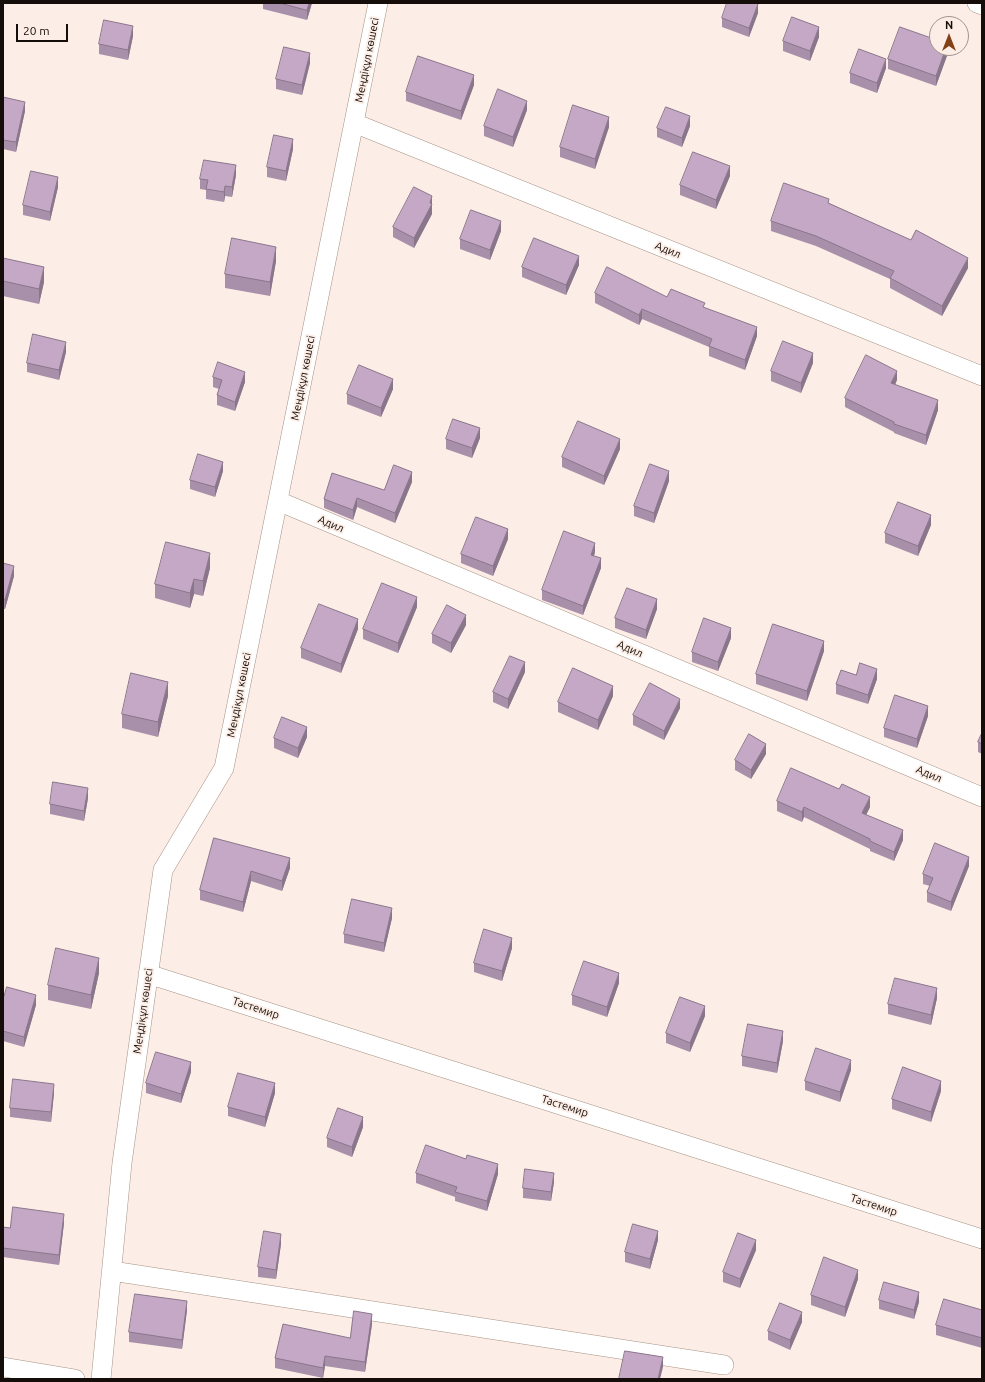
<!DOCTYPE html>
<meta charset="utf-8">
<style>
body{margin:0}
#map{position:relative;width:985px;height:1382px;overflow:hidden;background:#fceee6;font-family:Ubuntu,sans-serif}
canvas{display:block}
.frame{position:absolute;inset:0;border:4px solid #150d09;pointer-events:none}
.north{position:absolute;left:929px;top:16px;width:40px;height:40px;box-sizing:border-box;background:#fceee6;border:1px solid #a0948e;border-radius:50%;rotate:0deg;font-size:11px;font-weight:700;line-height:16px;text-align:center;color:#150d09}
.north::after{content:'';display:block;margin:auto;width:14px;height:18px;background:#844015;clip-path:polygon(50% 0,100% 100%,50% 72%,0 100%)}
.scale{position:absolute;left:16px;top:24px;width:52px;height:18px;box-sizing:border-box;border:2px solid #150d09;border-top:0;padding-left:5px;font-size:12px;line-height:14px;white-space:nowrap;color:#150d09;-webkit-text-stroke:3px #fceee6;paint-order:stroke}
</style>
<div id="map">
<canvas width="985" height="1382"></canvas>
<div class="frame"></div>
<div class="north">N</div>
<div class="scale">20 m</div>
</div>
<script>
const context = document.querySelector('canvas').getContext('2d');
context.lineJoin = 'round';
function stroke(path, color, width, dash) {
  context.strokeStyle = color;
  context.lineWidth = width;
  context.lineCap = dash ? 'butt' : 'round';
  context.setLineDash(dash || []);
  context.stroke(path);
}
function fillPath(path, color) {
  context.fillStyle = color;
  context.fill(path, 'evenodd');
}
function write(font, color, halo, rows, align = 'center') {
  context.font = font + ' Ubuntu,sans-serif';
  context.lineWidth = 3.5;
  context.setLineDash([]);
  context.textBaseline = 'middle';
  context.strokeStyle = halo;
  context.fillStyle = color;
  for (const [text, x, y, turn = 0] of rows) {
    context.save();
    context.translate(x, y);
    context.rotate((+turn || 0) * Math.PI / 180);
    context.textAlign = isNaN(turn) ? turn : align;
    if (halo) context.strokeText(text, 0, 0);
    context.fillText(text, 0, 0);
    context.restore();
  }
}
const street = new Path2D(`
 M 977,3 L 982,5
 M 354,123 L 982,376
 M 278,501 L 982,797
 M 148,974 L 982,1239
 M 112,1271 L 724,1365
 M 3,1367 L 75,1379
 M 101,1379 L 122,1163 L 163,870 L 224,768 L 378,3`);
const wall = new Path2D(`
 M 263,3 L 312,3 L 307,20 L 263,9 Z
 M 758,13 L 749,37 L 722,27 L 722,18 Z
 M 133,36 L 128,60 L 99,54 L 99,44 Z
 M 819,37 L 810,61 L 783,51 L 783,41 Z
 M 948,48 L 948,53 L 936,86 L 888,69 L 888,59 Z
 M 310,63 L 302,95 L 276,89 L 276,79 Z
 M 886,68 L 877,93 L 850,83 L 850,73 Z
 M 474,85 L 461,120 L 406,101 L 406,92 Z
 M 3,97 L 25,111 L 16,152 L 3,149 Z
 M 527,110 L 513,147 L 484,136 L 484,126 Z
 M 690,126 L 682,147 L 657,137 L 657,128 Z
 M 609,127 L 595,169 L 560,157 L 560,147 Z
 M 293,149 L 286,181 L 267,177 L 267,167 Z
 M 236,175 L 232,197 L 225,196 L 224,202 L 206,199 L 206,190 L 200,189 L 200,179 Z
 M 730,176 L 716,209 L 680,195 L 680,185 Z
 M 58,187 L 50,221 L 23,215 L 23,205 Z
 M 432,196 L 432,214 L 414,248 L 393,237 L 393,227 Z
 M 829,203 L 968,268 L 942,316 L 890,288 L 890,279 L 816,246 L 771,231 L 771,221 Z
 M 501,231 L 490,260 L 460,249 L 460,239 Z
 M 3,258 L 44,282 L 39,304 L 3,296 Z
 M 276,261 L 270,296 L 225,288 L 225,274 Z
 M 579,265 L 566,295 L 522,277 L 522,267 Z
 M 595,293 L 667,297 L 705,308 L 757,336 L 745,370 L 709,356 L 709,347 L 642,319 L 639,325 L 595,303 Z
 M 66,352 L 59,380 L 27,372 L 27,363 Z
 M 813,363 L 801,393 L 771,381 L 771,371 Z
 M 213,377 L 245,382 L 235,411 L 217,405 L 217,395 L 219,389 L 213,387 Z
 M 897,380 L 895,385 L 938,410 L 926,445 L 894,433 L 894,432 L 845,407 L 845,398 Z
 M 393,389 L 381,417 L 347,404 L 347,394 Z
 M 480,438 L 472,458 L 446,449 L 446,439 Z
 M 620,449 L 604,485 L 562,467 L 562,457 Z
 M 223,471 L 215,497 L 190,489 L 190,480 Z
 M 669,481 L 654,523 L 634,516 L 634,506 Z
 M 412,482 L 395,523 L 357,507 L 353,520 L 324,508 L 324,499 L 384,490 Z
 M 931,525 L 918,556 L 885,543 L 885,533 Z
 M 508,539 L 493,576 L 461,563 L 461,554 Z
 M 595,552 L 594,556 L 601,568 L 583,615 L 542,600 L 542,590 Z
 M 3,563 L 14,576 L 5,609 L 3,609 Z
 M 210,568 L 203,596 L 194,594 L 190,608 L 155,598 L 155,584 Z
 M 417,607 L 398,653 L 363,639 L 363,629 Z
 M 657,609 L 646,639 L 615,628 L 615,618 Z
 M 466,625 L 451,653 L 432,643 L 432,634 Z
 M 358,629 L 341,673 L 301,658 L 301,648 Z
 M 731,638 L 718,671 L 692,662 L 692,652 Z
 M 824,651 L 807,701 L 756,684 L 756,674 Z
 M 525,672 L 508,709 L 493,702 L 493,692 Z
 M 856,675 L 877,679 L 868,704 L 836,694 L 836,684 Z
 M 168,696 L 158,737 L 122,728 L 122,714 Z
 M 613,696 L 598,730 L 558,712 L 558,702 Z
 M 680,708 L 664,740 L 633,725 L 633,715 Z
 M 928,716 L 917,748 L 884,737 L 884,728 Z
 M 982,733 L 982,754 L 978,752 L 978,742 Z
 M 307,737 L 298,758 L 274,748 L 274,738 Z
 M 766,754 L 751,779 L 735,770 L 735,760 Z
 M 88,798 L 84,821 L 50,814 L 50,804 Z
 M 777,801 L 870,807 L 866,815 L 903,840 L 894,861 L 870,851 L 870,849 L 804,817 L 802,822 L 777,811 Z
 M 214,838 L 290,868 L 282,891 L 251,881 L 243,912 L 200,900 L 200,890 Z
 M 969,866 L 951,911 L 927,902 L 927,892 L 930,886 L 923,884 L 923,874 Z
 M 392,918 L 384,952 L 344,943 L 344,934 Z
 M 512,948 L 502,981 L 474,972 L 474,963 Z
 M 99,973 L 91,1009 L 48,1000 L 48,985 Z
 M 619,983 L 607,1017 L 572,1005 L 572,995 Z
 M 937,998 L 931,1025 L 888,1014 L 888,1004 Z
 M 3,1000 L 36,1005 L 24,1047 L 3,1041 Z
 M 705,1016 L 690,1052 L 666,1043 L 666,1033 Z
 M 783,1041 L 777,1073 L 742,1066 L 742,1056 Z
 M 851,1070 L 840,1102 L 805,1090 L 805,1081 Z
 M 191,1072 L 181,1103 L 146,1093 L 146,1083 Z
 M 941,1091 L 931,1122 L 892,1109 L 892,1099 Z
 M 54,1093 L 51,1122 L 10,1117 L 10,1108 Z
 M 275,1093 L 265,1127 L 228,1116 L 228,1107 Z
 M 363,1127 L 352,1157 L 327,1147 L 327,1138 Z
 M 416,1173 L 498,1174 L 487,1211 L 455,1201 L 455,1197 L 416,1183 Z
 M 554,1182 L 551,1201 L 523,1198 L 523,1188 Z
 M 64,1223 L 59,1265 L 3,1257 L 3,1227 L 10,1228 Z
 M 658,1240 L 650,1269 L 625,1262 L 625,1252 Z
 M 281,1244 L 276,1279 L 258,1277 L 258,1267 Z
 M 756,1250 L 740,1288 L 723,1282 L 723,1272 Z
 M 858,1279 L 845,1317 L 811,1305 L 811,1295 Z
 M 879,1300 L 919,1302 L 914,1319 L 879,1309 Z
 M 187,1310 L 182,1349 L 129,1342 L 129,1332 Z
 M 982,1310 L 982,1348 L 936,1335 L 936,1325 Z
 M 802,1322 L 790,1350 L 768,1340 L 768,1331 Z
 M 372,1324 L 365,1372 L 325,1366 L 323,1378 L 275,1368 L 275,1358 L 350,1338 Z`);
const shadedWall = new Path2D(`
 M 309,3 L 312,3 L 307,20 L 307,10 Z
 M 758,4 L 758,13 L 749,37 L 749,28 Z
 M 133,26 L 133,36 L 128,60 L 128,50 Z
 M 819,27 L 819,37 L 810,61 L 810,51 Z
 M 946,48 L 948,48 L 948,53 L 936,86 L 936,76 Z
 M 310,53 L 310,63 L 302,95 L 302,85 Z
 M 886,59 L 886,68 L 877,93 L 877,83 Z
 M 474,75 L 474,85 L 461,120 L 461,111 Z
 M 527,101 L 527,110 L 513,147 L 513,137 Z
 M 25,102 L 25,111 L 16,152 L 16,142 Z
 M 690,116 L 690,126 L 682,147 L 682,138 Z
 M 609,117 L 609,127 L 595,169 L 595,159 Z
 M 293,139 L 293,149 L 286,181 L 286,171 Z
 M 236,165 L 236,175 L 232,197 L 232,187 Z
 M 730,166 L 730,176 L 716,209 L 716,200 Z
 M 58,177 L 58,187 L 50,221 L 50,212 Z
 M 225,186 L 225,196 L 224,202 L 224,192 Z
 M 432,196 L 432,214 L 414,248 L 414,238 Z
 M 501,221 L 501,231 L 490,260 L 490,250 Z
 M 276,247 L 276,261 L 270,296 L 270,282 Z
 M 579,256 L 579,265 L 566,295 L 566,285 Z
 M 968,258 L 968,268 L 942,316 L 942,306 Z
 M 44,267 L 44,282 L 39,304 L 39,289 Z
 M 642,309 L 642,319 L 639,325 L 639,315 Z
 M 757,327 L 757,336 L 745,370 L 745,360 Z
 M 66,342 L 66,352 L 59,380 L 59,370 Z
 M 813,353 L 813,363 L 801,393 L 801,383 Z
 M 897,371 L 897,380 L 891,393 L 891,383 Z
 M 245,372 L 245,382 L 235,411 L 235,402 Z
 M 393,379 L 393,389 L 381,417 L 381,408 Z
 M 938,400 L 938,410 L 926,445 L 926,435 Z
 M 480,428 L 480,438 L 472,458 L 472,448 Z
 M 620,439 L 620,449 L 604,485 L 604,476 Z
 M 223,462 L 223,471 L 215,497 L 215,487 Z
 M 669,471 L 669,481 L 654,523 L 654,513 Z
 M 412,472 L 412,482 L 395,523 L 395,513 Z
 M 357,498 L 357,507 L 353,520 L 353,510 Z
 M 931,515 L 931,525 L 918,556 L 918,546 Z
 M 508,529 L 508,539 L 493,576 L 493,566 Z
 M 595,543 L 595,552 L 591,564 L 591,555 Z
 M 210,553 L 210,568 L 203,596 L 203,581 Z
 M 601,558 L 601,568 L 583,615 L 583,606 Z
 M 14,566 L 14,576 L 5,609 L 5,600 Z
 M 194,579 L 194,594 L 190,608 L 190,593 Z
 M 417,597 L 417,607 L 398,653 L 398,643 Z
 M 657,599 L 657,609 L 646,639 L 646,630 Z
 M 466,615 L 466,625 L 451,653 L 451,643 Z
 M 358,619 L 358,629 L 341,673 L 341,664 Z
 M 731,628 L 731,638 L 718,671 L 718,662 Z
 M 824,641 L 824,651 L 807,701 L 807,691 Z
 M 525,662 L 525,672 L 508,709 L 508,699 Z
 M 877,669 L 877,679 L 868,704 L 868,695 Z
 M 168,682 L 168,696 L 158,737 L 158,722 Z
 M 613,686 L 613,696 L 598,730 L 598,720 Z
 M 680,699 L 680,708 L 664,740 L 664,731 Z
 M 928,706 L 928,716 L 917,748 L 917,739 Z
 M 307,727 L 307,737 L 298,758 L 298,748 Z
 M 766,744 L 766,754 L 751,779 L 751,770 Z
 M 88,788 L 88,798 L 84,821 L 84,811 Z
 M 870,797 L 870,807 L 862,823 L 862,813 Z
 M 804,807 L 804,817 L 802,822 L 802,812 Z
 M 903,830 L 903,840 L 894,861 L 894,852 Z
 M 969,857 L 969,866 L 951,911 L 951,902 Z
 M 290,858 L 290,868 L 282,891 L 282,881 Z
 M 251,871 L 251,881 L 243,912 L 243,902 Z
 M 392,908 L 392,918 L 384,952 L 384,943 Z
 M 512,938 L 512,948 L 502,981 L 502,971 Z
 M 99,958 L 99,973 L 91,1009 L 91,995 Z
 M 619,973 L 619,983 L 607,1017 L 607,1007 Z
 M 937,988 L 937,998 L 931,1025 L 931,1015 Z
 M 36,995 L 36,1005 L 24,1047 L 24,1037 Z
 M 705,1006 L 705,1016 L 690,1052 L 690,1043 Z
 M 783,1031 L 783,1041 L 777,1073 L 777,1063 Z
 M 851,1060 L 851,1070 L 840,1102 L 840,1092 Z
 M 191,1062 L 191,1072 L 181,1103 L 181,1094 Z
 M 941,1081 L 941,1091 L 931,1122 L 931,1112 Z
 M 275,1083 L 275,1093 L 265,1127 L 265,1117 Z
 M 54,1084 L 54,1093 L 51,1122 L 51,1112 Z
 M 363,1117 L 363,1127 L 352,1157 L 352,1147 Z
 M 498,1164 L 498,1174 L 487,1211 L 487,1201 Z
 M 554,1173 L 554,1182 L 551,1201 L 551,1192 Z
 M 64,1214 L 64,1223 L 59,1265 L 59,1255 Z
 M 658,1231 L 658,1240 L 650,1269 L 650,1259 Z
 M 281,1234 L 281,1244 L 276,1279 L 276,1270 Z
 M 756,1240 L 756,1250 L 740,1288 L 740,1279 Z
 M 858,1270 L 858,1279 L 845,1317 L 845,1307 Z
 M 919,1292 L 919,1302 L 914,1319 L 914,1310 Z
 M 187,1301 L 187,1310 L 182,1349 L 182,1340 Z
 M 802,1312 L 802,1322 L 790,1350 L 790,1340 Z
 M 372,1314 L 372,1324 L 365,1372 L 365,1362 Z
 M 325,1356 L 325,1366 L 323,1378 L 323,1368 Z
 M 663,1357 L 663,1367 L 660,1379 L 658,1379 Z`);
const building = new Path2D(`
 M 280,3 L 309,3 L 307,10 Z
 M 727,3 L 755,3 L 758,4 L 749,28 L 722,18 Z
 M 792,17 L 819,27 L 810,51 L 783,41 Z
 M 104,20 L 133,26 L 128,50 L 99,44 Z
 M 900,27 L 937,40 L 937,48 L 946,48 L 936,76 L 888,59 Z
 M 284,47 L 310,53 L 302,85 L 276,79 Z
 M 859,49 L 886,59 L 877,83 L 850,73 Z
 M 418,56 L 474,75 L 461,111 L 406,92 Z
 M 498,89 L 527,101 L 513,137 L 484,126 Z
 M 3,97 L 25,102 L 16,142 L 3,140 Z
 M 573,105 L 609,117 L 595,159 L 560,147 Z
 M 666,107 L 690,116 L 682,138 L 657,128 Z
 M 274,135 L 293,139 L 286,171 L 267,167 Z
 M 693,152 L 730,166 L 716,200 L 680,185 Z
 M 204,160 L 236,165 L 232,187 L 225,186 L 224,192 L 206,189 L 208,180 L 200,179 Z
 M 31,171 L 58,177 L 50,212 L 23,205 Z
 M 784,183 L 829,199 L 828,203 L 911,240 L 916,230 L 968,258 L 942,306 L 890,278 L 894,271 L 816,236 L 771,221 Z
 M 414,187 L 432,196 L 430,203 L 432,204 L 414,238 L 393,227 Z
 M 471,210 L 501,221 L 490,250 L 460,239 Z
 M 232,238 L 276,247 L 270,282 L 225,274 Z
 M 534,238 L 579,256 L 566,285 L 522,267 Z
 M 3,258 L 44,267 L 39,289 L 3,281 Z
 M 607,267 L 667,297 L 671,289 L 705,303 L 703,307 L 757,327 L 745,360 L 709,346 L 712,339 L 642,309 L 639,315 L 595,293 Z
 M 33,334 L 66,342 L 59,370 L 27,363 Z
 M 783,341 L 813,353 L 801,383 L 771,371 Z
 M 866,355 L 897,371 L 891,383 L 938,400 L 926,435 L 894,424 L 894,422 L 845,398 Z
 M 218,362 L 245,372 L 235,402 L 217,395 L 222,380 L 213,377 Z
 M 359,365 L 393,379 L 381,408 L 347,394 Z
 M 453,419 L 480,428 L 472,448 L 446,439 Z
 M 578,421 L 620,439 L 604,476 L 562,457 Z
 M 198,454 L 223,462 L 215,487 L 190,480 Z
 M 650,464 L 669,471 L 654,513 L 634,506 Z
 M 394,465 L 412,472 L 395,513 L 357,498 L 353,510 L 324,499 L 332,473 L 384,490 Z
 M 898,502 L 931,515 L 918,546 L 885,533 Z
 M 476,517 L 508,529 L 493,566 L 461,554 Z
 M 564,531 L 595,543 L 591,555 L 601,558 L 583,606 L 542,590 Z
 M 166,542 L 210,553 L 203,581 L 194,579 L 190,593 L 155,584 Z
 M 3,563 L 14,566 L 5,600 L 3,599 Z
 M 382,583 L 417,597 L 398,643 L 363,629 Z
 M 627,588 L 657,599 L 646,630 L 615,618 Z
 M 319,604 L 358,619 L 341,664 L 301,648 Z
 M 447,605 L 466,615 L 451,643 L 432,634 Z
 M 704,618 L 731,628 L 718,662 L 692,652 Z
 M 773,624 L 824,641 L 807,691 L 756,674 Z
 M 510,656 L 525,662 L 508,699 L 493,692 Z
 M 860,663 L 877,669 L 868,695 L 836,684 L 841,670 L 856,675 Z
 M 573,668 L 613,686 L 598,720 L 558,702 Z
 M 131,673 L 168,682 L 158,722 L 122,714 Z
 M 650,683 L 680,699 L 664,731 L 633,715 Z
 M 895,695 L 928,706 L 917,739 L 884,728 Z
 M 282,717 L 307,727 L 298,748 L 274,738 Z
 M 982,733 L 982,744 L 978,742 Z
 M 749,734 L 766,744 L 751,770 L 735,760 Z
 M 791,768 L 839,789 L 842,784 L 870,797 L 862,813 L 903,830 L 894,852 L 870,841 L 870,839 L 804,807 L 802,812 L 777,801 Z
 M 53,782 L 88,788 L 84,811 L 50,804 Z
 M 214,838 L 290,858 L 282,881 L 251,871 L 243,902 L 200,890 Z
 M 935,843 L 969,857 L 951,902 L 927,892 L 933,878 L 923,874 Z
 M 352,899 L 392,908 L 384,943 L 344,934 Z
 M 484,929 L 512,938 L 502,971 L 474,963 Z
 M 56,948 L 99,958 L 91,995 L 48,985 Z
 M 584,961 L 619,973 L 607,1007 L 572,995 Z
 M 895,978 L 937,988 L 931,1015 L 888,1004 Z
 M 7,987 L 36,995 L 24,1037 L 3,1031 L 3,1000 Z
 M 680,997 L 705,1006 L 690,1043 L 666,1033 Z
 M 748,1024 L 783,1031 L 777,1063 L 742,1056 Z
 M 816,1048 L 851,1060 L 840,1092 L 805,1081 Z
 M 156,1052 L 191,1062 L 181,1094 L 146,1083 Z
 M 903,1067 L 941,1081 L 931,1112 L 892,1099 Z
 M 238,1073 L 275,1083 L 265,1117 L 228,1107 Z
 M 13,1079 L 54,1084 L 51,1112 L 10,1108 Z
 M 338,1108 L 363,1117 L 352,1147 L 327,1138 Z
 M 426,1145 L 466,1159 L 467,1155 L 498,1164 L 487,1201 L 455,1192 L 457,1187 L 416,1173 Z
 M 525,1169 L 554,1173 L 551,1192 L 523,1188 Z
 M 13,1207 L 64,1214 L 59,1255 L 3,1248 L 3,1227 L 10,1228 Z
 M 633,1224 L 658,1231 L 650,1259 L 625,1252 Z
 M 264,1231 L 281,1234 L 276,1270 L 258,1267 Z
 M 738,1233 L 756,1240 L 740,1279 L 723,1272 Z
 M 824,1257 L 858,1270 L 845,1307 L 811,1295 Z
 M 884,1282 L 919,1292 L 914,1310 L 879,1300 Z
 M 135,1294 L 187,1301 L 182,1340 L 129,1332 Z
 M 944,1299 L 982,1310 L 982,1338 L 936,1325 Z
 M 780,1303 L 802,1312 L 790,1340 L 768,1331 Z
 M 354,1311 L 372,1314 L 365,1362 L 325,1356 L 323,1368 L 275,1358 L 283,1324 L 350,1338 Z
 M 625,1351 L 663,1357 L 658,1379 L 619,1379 Z`);
const streetNames = [
 ["Меңдіқұл көшесі",367,60,-79],
 ["Адил",668,250,22],
 ["Меңдіқұл көшесі",303,378,-79],
 ["Адил",331,524,23],
 ["Адил",630,649,23],
 ["Меңдіқұл көшесі",239,695,-79],
 ["Адил",929,774,23],
 ["Тастемир",256,1008,18],
 ["Меңдіқұл көшесі",143,1011,-82],
 ["Тастемир",565,1106,18],
 ["Тастемир",874,1205,18]
];
stroke(street, '#a89386', 20);
stroke(street, '#fff', 19);
fillPath(wall, '#a990aa');
fillPath(shadedWall, '#8a768b');
fillPath(building, '#c5a8c6');
stroke(building, '#8a768b', 1);
write('11px', '#150d09', '#fceee6', streetNames);
</script>
